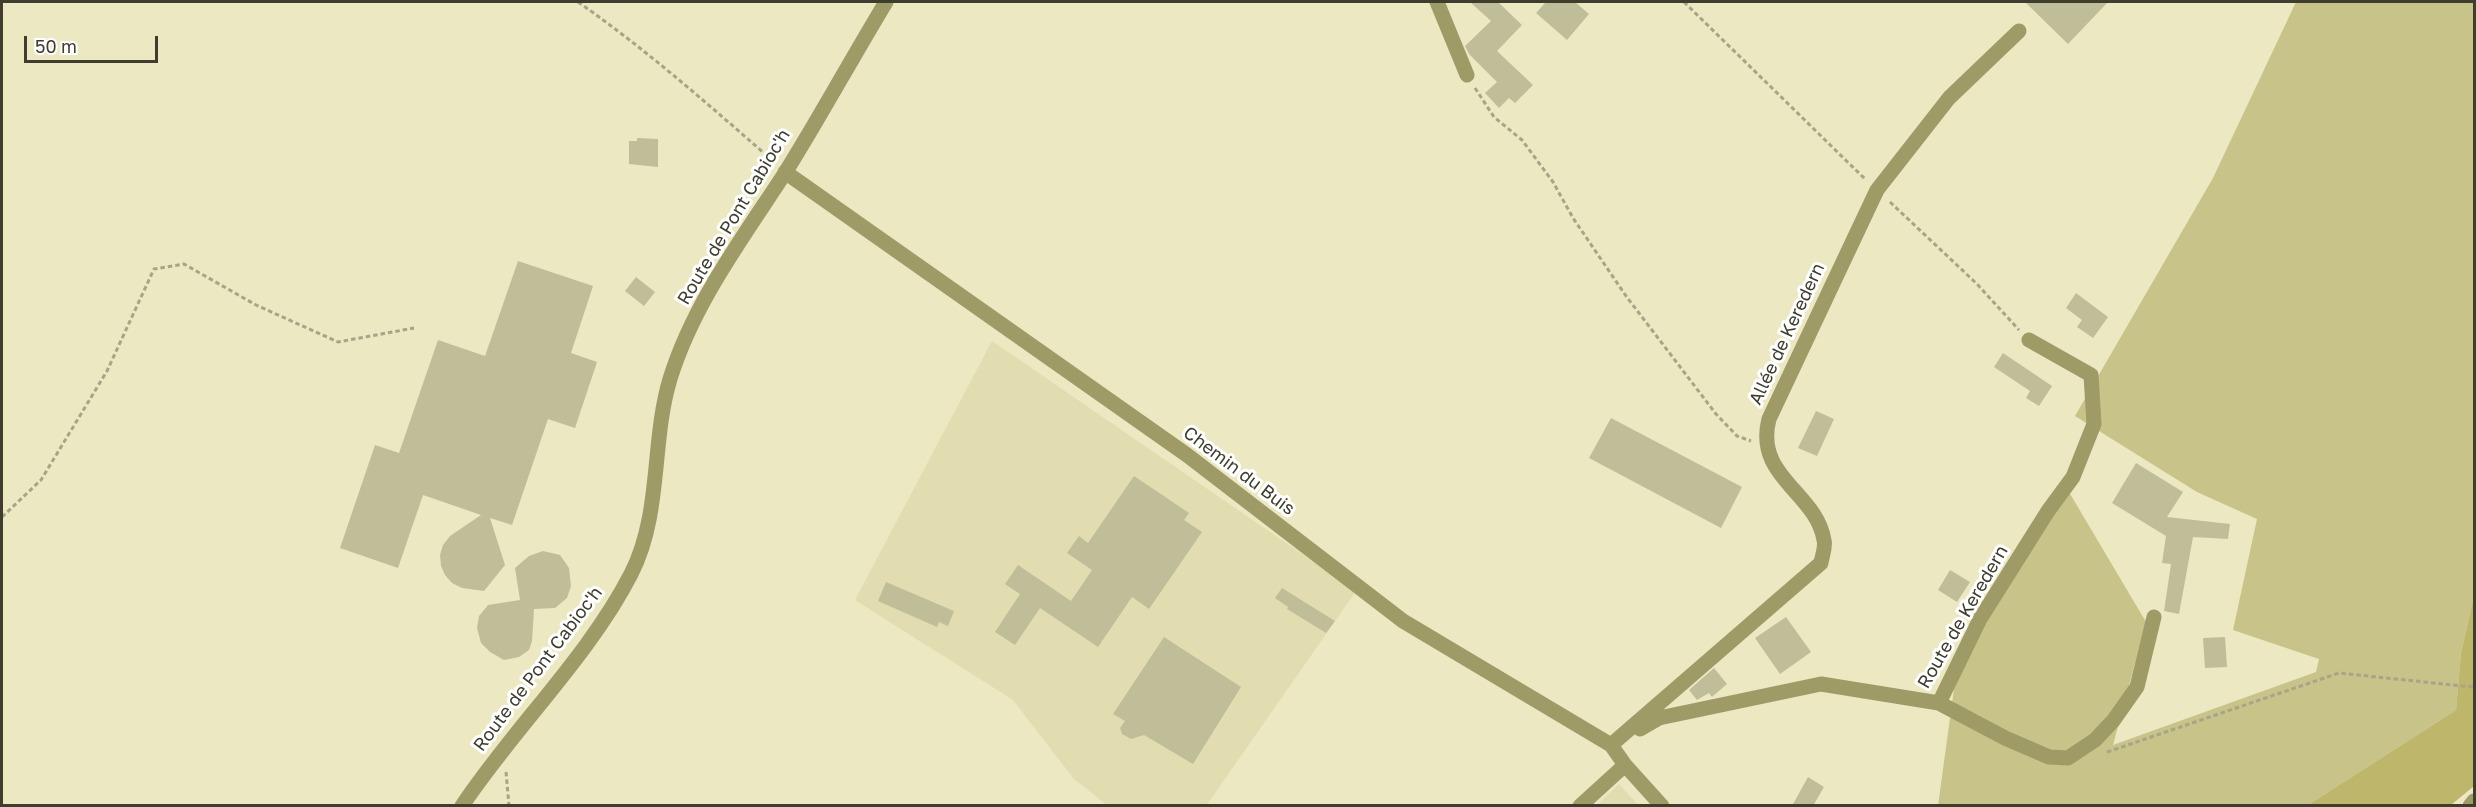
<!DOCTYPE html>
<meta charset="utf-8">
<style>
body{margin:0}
#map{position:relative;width:2476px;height:807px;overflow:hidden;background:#ebe8c2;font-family:"Golos Text",sans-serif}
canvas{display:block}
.frame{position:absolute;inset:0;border:3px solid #3e3d2e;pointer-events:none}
.scale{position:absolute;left:24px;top:36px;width:134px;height:27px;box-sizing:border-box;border:3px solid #3e3d2e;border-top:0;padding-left:8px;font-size:18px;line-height:21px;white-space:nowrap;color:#3e3d2e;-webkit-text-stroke:4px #fff;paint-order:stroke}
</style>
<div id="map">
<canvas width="2476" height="807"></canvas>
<div class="frame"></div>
<div class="scale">50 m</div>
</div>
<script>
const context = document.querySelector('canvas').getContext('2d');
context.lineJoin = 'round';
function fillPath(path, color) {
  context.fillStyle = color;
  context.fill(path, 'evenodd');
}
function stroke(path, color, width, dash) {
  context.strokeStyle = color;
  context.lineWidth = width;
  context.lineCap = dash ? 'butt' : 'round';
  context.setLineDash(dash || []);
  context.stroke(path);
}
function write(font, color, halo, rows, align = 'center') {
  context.font = font + ' "Golos Text",sans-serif';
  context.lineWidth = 6;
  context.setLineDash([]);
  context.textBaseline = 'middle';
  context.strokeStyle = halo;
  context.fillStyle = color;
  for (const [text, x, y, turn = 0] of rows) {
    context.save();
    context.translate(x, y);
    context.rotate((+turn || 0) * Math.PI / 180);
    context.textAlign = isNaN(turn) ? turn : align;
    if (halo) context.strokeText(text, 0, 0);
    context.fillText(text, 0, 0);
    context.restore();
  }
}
const built = new Path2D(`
 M 992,341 L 1356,591 L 1206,806 L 1107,805 L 1074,779 L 1013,700 L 855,600 Z
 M 1619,784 L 1638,805 L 1597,805 Z`);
const green = new Path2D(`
 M 2296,2 L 2474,2 L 2474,596 L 2461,653 L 2456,710 L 2308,805 L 1938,806 L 1960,645 L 2063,482 L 2146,622 L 2113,745 L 2316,672 L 2319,659 L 2233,630 L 2257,519 L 2197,492 L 2075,416 L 2213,178 Z`);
const forest = new Path2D(`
 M 2474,596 L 2474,786 L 2451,805 L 2308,805 L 2456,710 L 2461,653 Z`);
const building = new Path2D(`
 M 1470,2 L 1498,2 L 1522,25 L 1497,51 L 1533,85 L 1515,103 L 1509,98 L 1499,108 L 1485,93 L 1497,82 L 1469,54 L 1465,46 L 1491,21 Z
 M 1546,2 L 1575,2 L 1589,14 L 1567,40 L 1536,13 Z
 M 2025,2 L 2108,2 L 2068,44 Z
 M 637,138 L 658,139 L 658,167 L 629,164 L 629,141 L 637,141 Z
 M 518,261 L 593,286 L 571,353 L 597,362 L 575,428 L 548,419 L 512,525 L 490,518 L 505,565 L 484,591 L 462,588 L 452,583 L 445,575 L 441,566 L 440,555 L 443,545 L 450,536 L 481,515 L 423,495 L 398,568 L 340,548 L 375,445 L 399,453 L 438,340 L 485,356 Z
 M 636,277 L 655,292 L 644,306 L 625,291 Z
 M 2076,293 L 2108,317 L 2093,338 L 2077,327 L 2082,320 L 2066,308 Z
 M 2003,353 L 2052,386 L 2039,406 L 2026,398 L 2030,391 L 1994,367 Z
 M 1816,411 L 1834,419 L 1817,456 L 1798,448 Z
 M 1611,418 L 1742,487 L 1721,528 L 1589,458 Z
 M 2136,463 L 2183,492 L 2167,517 L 2230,524 L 2228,539 L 2193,537 L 2179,614 L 2164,611 L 2171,564 L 2162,563 L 2166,536 L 2112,503 Z
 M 1134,476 L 1189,513 L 1184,520 L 1202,532 L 1149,609 L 1132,597 L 1098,647 L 1040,608 L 1015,645 L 995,632 L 1020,594 L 1005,584 L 1018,565 L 1071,601 L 1092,570 L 1067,553 L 1079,536 L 1088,543 Z
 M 543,551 L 560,555 L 569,568 L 571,586 L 567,598 L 555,608 L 534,609 L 532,641 L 529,650 L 519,657 L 504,660 L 490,652 L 481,643 L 477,628 L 479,616 L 488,605 L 520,600 L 515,568 L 529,556 Z
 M 1950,570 L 1970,582 L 1957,602 L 1938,590 Z
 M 886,582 L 954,611 L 948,626 L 939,622 L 937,627 L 878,601 Z
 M 1282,588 L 1335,621 L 1326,633 L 1287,609 L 1288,607 L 1275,598 Z
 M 1786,617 L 1811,652 L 1780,674 L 1755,638 Z
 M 1164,637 L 1241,687 L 1193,764 L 1144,735 L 1131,739 L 1122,734 L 1120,728 L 1125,721 L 1113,714 Z
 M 2225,637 L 2227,667 L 2205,668 L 2203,638 Z
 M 1714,668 L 1727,684 L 1712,697 L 1709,693 L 1697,700 L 1689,690 Z
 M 1808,777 L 1824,787 L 1813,806 L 1792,806 Z`);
const path = new Path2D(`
 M 578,2 C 647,50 710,106 773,161
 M 1684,2 L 1865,179
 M 1475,88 L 1494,117 L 1522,140 L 1553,182 L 1573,218 L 1626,296 L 1716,414 L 1737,436 L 1751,441
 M 1890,202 L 1977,284 L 2019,330
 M 2,517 L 41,480 L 107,371 L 154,269 L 184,264 L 256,305 L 338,342 L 414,328
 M 2107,752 L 2339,673 L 2472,687 L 2474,689
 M 506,772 L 509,806`);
const minor = new Path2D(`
 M 1437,2 L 1467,75
 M 785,172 L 1187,455 L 1403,621 L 1611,745 L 1625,765 L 1662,806
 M 1939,703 L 1980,619 L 2048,511 L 2073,477 L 2094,424 L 2091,375 L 2029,340
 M 1640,729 L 1659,718 L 1821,684 L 1939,703 L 2005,738 L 2049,757 L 2068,758 L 2095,740 L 2113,721 L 2137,687 L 2154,617
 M 1611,745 L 1821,563 C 1822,556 1826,547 1824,540 C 1816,492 1754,477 1769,419 L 1877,190 L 1949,98 L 2019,31
 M 462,806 C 514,728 589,656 631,574 C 662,514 651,442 670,379 C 693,304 742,239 785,173 C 820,117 852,58 886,2
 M 1580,806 L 1625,765
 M 2470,806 L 2474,801`);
const streetNames = [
 ["Route de Pont Cabioc'h",734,217,-59],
 ["Allée de Keredern",1787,334,-65],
 ["Chemin du Buis",1239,471,37],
 ["Route de Keredern",1963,617,-60],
 ["Route de Pont Cabioc'h",538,669,-53]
];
fillPath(built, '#e1ddb0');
fillPath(green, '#c8c388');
fillPath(forest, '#bdb66b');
fillPath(building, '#c0be99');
stroke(path, '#a7a487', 3, [4.5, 3]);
stroke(minor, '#9f9b67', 15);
write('18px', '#3e3d2e', '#fff', streetNames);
</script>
